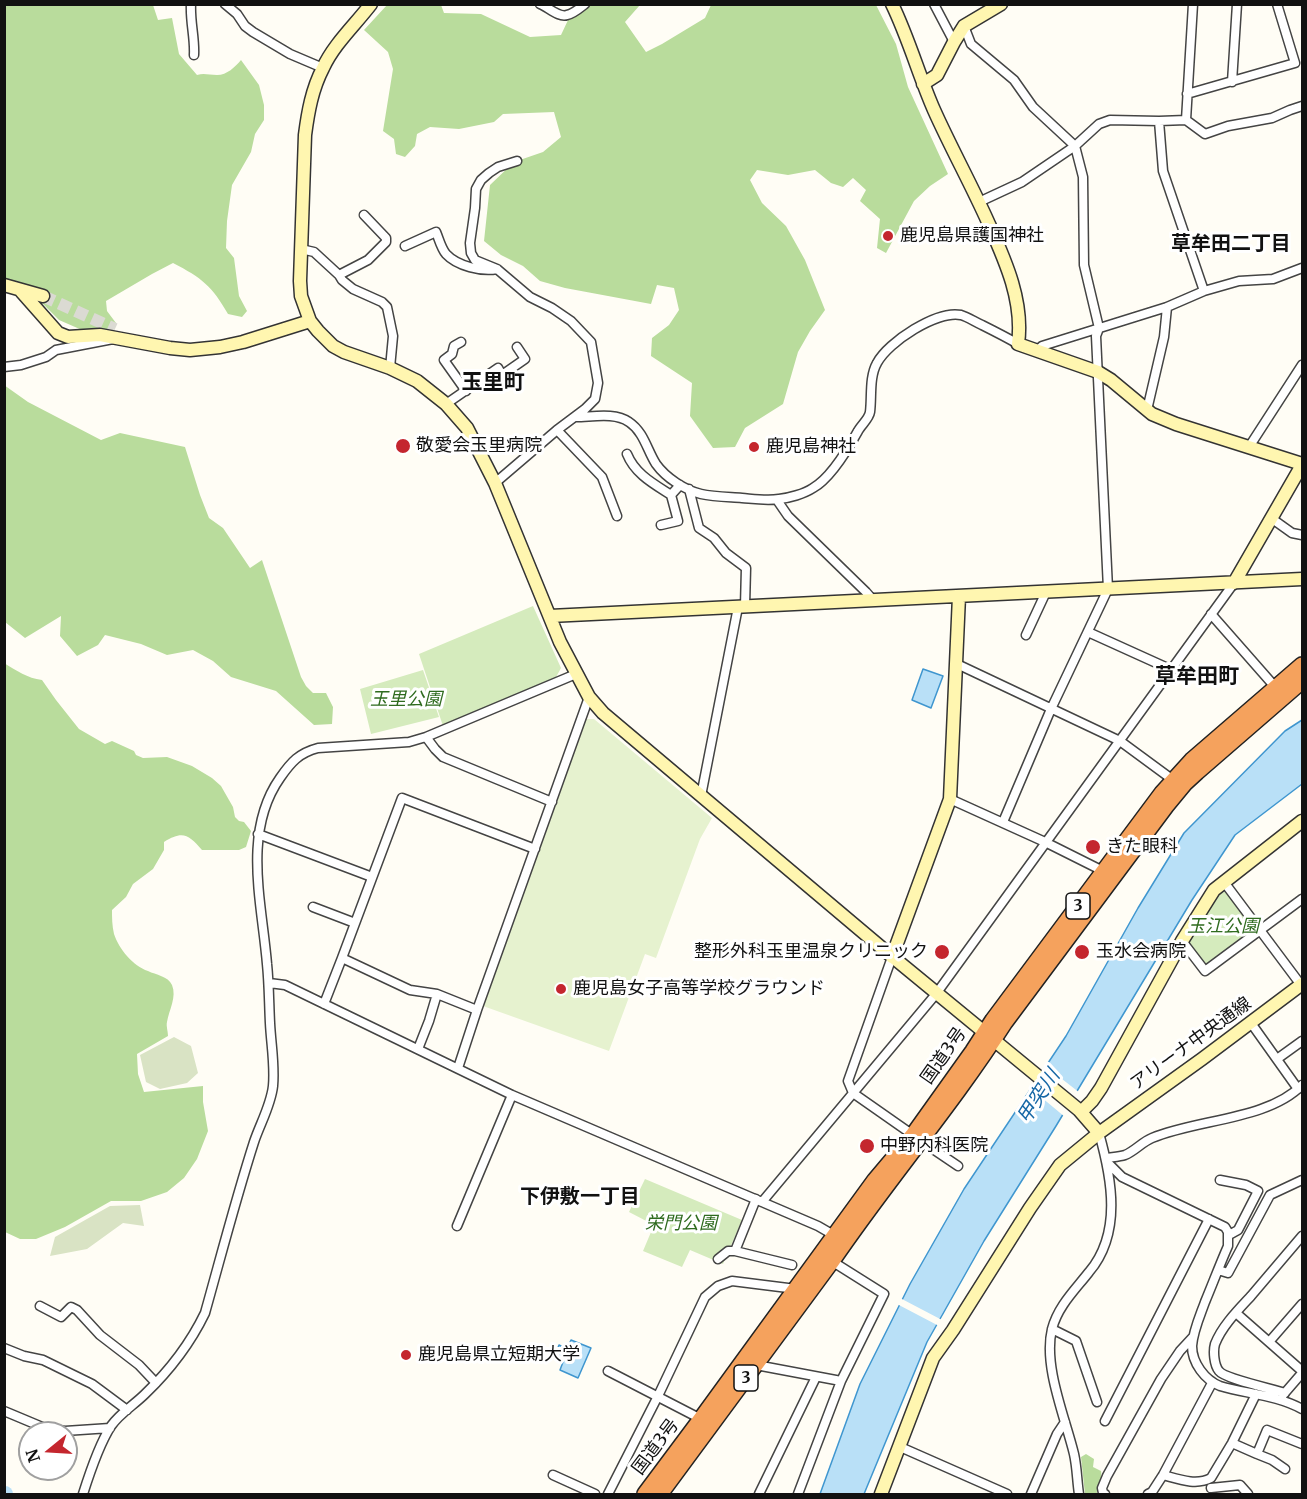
<!DOCTYPE html>
<meta charset="utf-8">
<style>
body{margin:0}
#map{position:relative;width:1307px;height:1499px;overflow:hidden;background:#fffdf5;font-family:Merriweather,serif}
canvas{display:block}
.frame{position:absolute;inset:0;border:6px solid #111;pointer-events:none}
.north{position:absolute;left:18px;top:1421px;width:60px;height:60px;box-sizing:border-box;background:#fff;border:2px solid #a0a0a0;border-radius:50%;rotate:252deg;font-size:16px;font-weight:700;line-height:24px;text-align:center;color:#111}
.north::after{content:'';display:block;margin:auto;width:21px;height:27px;background:#c4262e;clip-path:polygon(50% 0,100% 100%,50% 72%,0 100%)}
</style>
<div id="map">
<canvas width="1307" height="1499"></canvas>
<div class="frame"></div>
<div class="north">N</div>
</div>
<script>
const context = document.querySelector('canvas').getContext('2d');
context.lineJoin = 'round';
function fillPath(path, color) {
  context.fillStyle = color;
  context.fill(path, 'evenodd');
}
function stroke(path, color, width, dash) {
  context.strokeStyle = color;
  context.lineWidth = width;
  context.lineCap = dash ? 'butt' : 'round';
  context.setLineDash(dash || []);
  context.stroke(path);
}
function write(font, color, halo, rows, align = 'center') {
  context.font = font + ' Merriweather,"Noto Sans JP",serif';
  context.lineWidth = 6;
  context.setLineDash([]);
  context.textBaseline = 'middle';
  context.strokeStyle = halo;
  context.fillStyle = color;
  for (const [text, x, y, turn = 0] of rows) {
    context.save();
    context.translate(x, y);
    context.rotate((+turn || 0) * Math.PI / 180);
    context.textAlign = isNaN(turn) ? turn : align;
    if (halo) context.strokeText(text, 0, 0);
    context.fillText(text, 0, 0);
    context.restore();
  }
}
const green = new Path2D(`
 M 533,606 L 561,668 L 555,679 L 443,726 L 419,654 Z
 M 423,670 L 439,717 L 371,734 L 360,689 Z
 M 1226,891 L 1253,929 L 1253,933 L 1208,966 L 1203,966 L 1187,943 C 1196,928 1210,897 1226,891 Z
 M 645,1179 L 742,1220 L 723,1264 L 690,1250 L 682,1267 L 643,1251 L 654,1225 L 629,1212 Z`);
const forest = new Path2D(`
 M 4,5 L 153,5 L 158,20 L 172,18 L 179,54 L 197,75 C 204,73 209,75 217,75 C 227,75 235,67 241,60 L 259,85 L 264,105 L 264,120 L 255,134 L 251,152 L 232,185 L 227,221 L 226,248 L 234,258 L 239,296 L 247,311 L 242,317 L 228,314 C 212,286 202,278 173,263 L 152,274 L 106,301 L 107,311 L 116,323 L 113,330 L 82,330 L 59,320 L 36,297 L 5,280 Z
 M 387,5 L 441,5 L 444,13 L 481,14 L 530,37 L 561,35 L 569,18 L 591,5 L 640,5 L 625,22 L 646,52 L 662,44 L 705,18 L 711,5 L 876,5 L 896,44 L 908,87 L 948,174 L 930,186 L 914,201 L 886,253 L 877,248 L 880,219 L 860,201 L 866,190 L 853,178 L 843,187 L 831,183 L 815,170 L 788,175 L 757,170 L 750,180 L 762,203 L 786,226 L 805,260 L 825,310 L 810,331 L 798,352 L 783,404 L 745,428 L 735,447 L 713,448 L 690,416 L 692,383 L 651,356 L 652,338 L 669,325 L 679,310 L 674,288 L 657,285 L 651,304 L 565,288 L 540,281 L 523,266 L 501,255 L 484,241 L 490,185 L 514,162 L 543,152 L 561,137 L 554,112 L 503,114 L 494,122 L 459,129 L 430,127 L 417,134 L 415,146 L 405,157 L 396,154 L 394,139 L 383,131 L 393,69 L 388,52 L 364,30 Z
 M 4,385 L 28,402 L 101,440 L 120,433 L 185,447 L 200,495 L 209,518 L 223,528 L 250,568 L 262,560 L 301,677 L 306,686 L 313,693 L 326,693 L 333,707 L 332,724 L 314,725 L 276,691 L 231,677 L 213,661 L 193,650 L 167,655 L 141,644 L 105,635 L 98,645 L 77,656 L 60,636 L 61,616 L 25,638 L 5,622 Z
 M 4,663 C 17,671 27,678 42,680 L 56,700 L 79,729 L 105,744 L 112,741 L 134,751 L 136,755 L 143,758 L 167,757 L 192,766 L 212,778 L 221,786 L 233,807 L 235,817 L 239,821 L 244,822 L 251,831 L 246,847 L 239,850 L 202,850 C 189,835 183,830 164,842 L 164,850 L 153,869 L 133,884 L 126,897 L 112,910 C 112,917 112,926 114,934 C 119,949 133,966 148,971 C 156,975 168,976 172,985 C 177,997 169,1010 167,1022 C 166,1026 168,1031 168,1036 L 137,1054 L 138,1074 L 144,1092 L 203,1086 L 203,1102 L 208,1131 L 197,1159 L 184,1178 L 167,1192 L 141,1201 L 111,1201 L 65,1227 L 36,1239 L 20,1239 L 5,1232 Z
 M 1086,1454 L 1094,1459 L 1093,1467 L 1101,1471 C 1103,1479 1096,1486 1097,1494 L 1085,1494 L 1081,1457 Z`);
const cemetery = new Path2D(`
 M 174,1037 L 191,1046 L 198,1073 L 187,1083 L 160,1089 L 146,1082 L 140,1055 Z
 M 140,1205 L 144,1226 L 123,1223 L 87,1249 L 50,1256 L 55,1237 L 110,1206 Z`);
const pitch = new Path2D(`
 M 584,719 L 594,719 L 712,818 L 700,839 L 656,958 L 645,954 L 609,1051 L 483,1006 L 563,784 Z`);
const water = new Path2D(`
 M 923,669 L 943,676 L 931,708 L 912,700 Z
 M 1302,720 L 1302,784 L 1235,835 L 1192,900 L 1056,1126 L 984,1241 L 927,1342 L 864,1494 L 820,1494 L 860,1384 L 910,1284 L 964,1189 L 1066,1036 L 1138,908 L 1184,833 L 1285,731 Z
 M 571,1340 L 591,1348 L 578,1378 L 560,1370 L 563,1362 L 554,1358 L 559,1345 L 567,1349 Z`);
const pier = new Path2D(`
 M 1044,1065 L 1080,1093 L 1065,1117 L 1029,1087 Z
 M 900,1298 L 942,1320 L 939,1326 L 897,1304 Z`);
const river = new Path2D(`
 M 4,1494 L 5,1494`);
const secondaryTunnel = new Path2D(`
 M 43,296 L 115,329`);
const street = new Path2D(`
 M 191,4 C 190,22 195,38 194,55
 M 225,4 L 237,14 L 245,26 L 253,32 L 290,54 L 323,68
 M 540,4 C 548,7 559,18 567,15 C 573,14 580,8 585,4
 M 934,4 L 954,42
 M 964,26 L 971,44 L 1014,80 L 1033,107 L 1075,146 L 1083,177 L 1084,265 L 1099,328 L 1096,336 L 1108,589 L 1051,709 L 1003,822
 M 1232,82 L 1237,4
 M 1187,94 L 1295,63 L 1277,4
 M 1186,120 L 1193,4
 M 1159,121 L 1163,171 L 1204,291
 M 979,202 L 1022,182 L 1075,146 L 1099,124 L 1110,120 L 1159,121 L 1186,120 L 1205,134 L 1228,126 L 1272,118 L 1290,110 L 1302,106
 M 405,246 L 436,232 C 439,239 441,248 446,254 C 457,266 482,272 497,269
 M 301,249 L 314,252 L 339,275 L 342,280 L 353,289 L 382,302 L 387,307 L 393,336 L 390,368
 M 339,275 L 368,260 L 386,242 L 386,238 L 364,215
 M 461,342 L 454,346 L 452,354 L 444,360 L 466,391
 M 1037,351 L 1042,346 L 1167,307 L 1204,291 L 1239,281 L 1273,279 L 1302,268
 M 4,367 L 21,365 L 46,357 L 56,350 L 113,339
 M 446,404 L 498,368 L 502,375 L 525,359 L 517,347
 M 1147,410 L 1164,337 L 1167,307
 M 576,417 C 592,417 615,412 629,422 C 644,432 647,450 656,464 C 666,478 685,490 701,494 C 714,497 729,497 742,498 C 754,499 767,501 779,499 C 789,498 804,494 813,488 C 831,478 848,449 858,431 C 861,425 869,419 870,412 C 872,397 869,377 877,363 C 888,342 937,310 961,315 C 968,317 975,322 982,325 C 994,331 1006,337 1018,344
 M 557,430 L 602,477 L 617,516
 M 1249,447 L 1302,365
 M 627,454 C 635,474 654,484 671,495 L 680,485
 M 495,483 L 557,430 L 585,409 L 595,399 L 598,383 L 591,342 L 571,321 L 552,308 L 530,297 L 497,269 L 475,260 L 471,253 L 470,243 L 475,208 L 476,189 L 481,180 L 489,173 L 498,167 L 517,161
 M 689,489 L 699,528 L 714,538 L 726,553 L 746,568 L 745,606
 M 777,500 L 788,516 L 866,592 L 873,600
 M 1271,518 L 1292,533 L 1302,535
 M 661,525 L 678,521 L 671,495
 M 1211,614 L 1276,688
 M 1088,632 L 1172,670
 M 1026,635 L 1046,592
 M 957,664 L 1120,741 L 1173,780
 M 426,737 L 435,749 L 443,757 L 552,802
 M 701,796 L 738,607
 M 950,799 L 1045,842 L 1107,873
 M 258,834 L 372,877
 M 1224,882 L 1301,985
 M 313,907 L 355,923
 M 1182,941 L 1205,971 L 1302,899
 M 892,957 L 848,1081 L 853,1093 L 913,1135
 M 269,983 L 285,985 L 512,1095 L 818,1226 L 837,1237
 M 324,1004 L 342,958
 M 477,1010 L 437,994 L 410,990 L 342,958 L 402,798 L 535,849
 M 1251,1023 L 1298,1089
 M 418,1049 L 429,1021 L 437,994
 M 1277,1059 L 1302,1041
 M 458,1068 L 477,1010 L 589,697
 M 921,1141 L 958,1166
 M 1106,1158 C 1112,1157 1119,1157 1125,1155 C 1135,1151 1142,1142 1152,1138 C 1197,1119 1268,1120 1302,1085
 M 1108,1163 L 1122,1177 L 1225,1227 L 1228,1232 L 1228,1246 C 1220,1264 1213,1283 1205,1302 C 1200,1316 1193,1331 1192,1346 C 1192,1363 1205,1380 1220,1386 C 1247,1394 1277,1395 1302,1409
 M 1220,1180 L 1246,1185 L 1258,1191 L 1238,1230 L 1229,1235
 M 762,1202 L 936,994 L 1234,583
 M 457,1226 L 512,1095
 M 735,1251 L 756,1199
 M 718,1259 L 728,1251 L 735,1251 L 792,1265
 M 1218,1270 L 1228,1273 L 1270,1195 L 1302,1180
 M 40,1306 L 61,1317 L 71,1307 L 77,1310 L 100,1335 L 139,1365 L 156,1383
 M 1236,1313 L 1302,1371
 M 1052,1329 L 1076,1341 L 1097,1402
 M 1269,1342 L 1302,1304
 M 4,1348 L 24,1356 L 43,1360 L 92,1384 L 127,1410
 M 756,1365 L 841,1381
 M 608,1371 L 701,1419
 M 1285,1393 C 1274,1389 1225,1379 1219,1371 C 1214,1365 1213,1351 1215,1344 C 1222,1326 1238,1310 1251,1296 C 1268,1276 1285,1256 1302,1236
 M 1283,1395 L 1302,1373
 M 4,1411 L 47,1429 L 65,1431 L 110,1428
 M 1105,1421 L 1209,1219
 M 1232,1443 L 1257,1454 L 1267,1430 L 1302,1444
 M 898,1446 L 1007,1494
 M 1257,1454 L 1272,1460 L 1285,1469
 M 553,1475 L 595,1494
 M 1163,1475 C 1178,1479 1196,1486 1211,1478 L 1232,1443 L 1256,1394
 M 1211,1488 L 1240,1485 L 1248,1494
 M 83,1494 C 89,1475 100,1443 111,1426 C 120,1413 134,1405 145,1394 C 170,1370 190,1344 205,1313 C 221,1256 236,1198 254,1142 C 260,1124 271,1105 273,1086 C 275,1065 271,1044 270,1023 C 269,1003 269,983 267,964 C 262,903 242,832 280,778 C 291,762 299,753 318,748 L 409,742 L 426,737 L 576,674
 M 608,1494 L 658,1396 L 705,1297 L 718,1286 L 732,1281 L 796,1289
 M 759,1494 L 816,1377
 M 798,1494 L 841,1381 L 884,1294 L 830,1260
 M 1031,1494 L 1057,1434 L 1065,1422
 M 1079,1494 C 1077,1481 1077,1467 1074,1454 C 1065,1417 1043,1366 1052,1329 C 1058,1306 1075,1290 1089,1272 C 1122,1233 1112,1179 1099,1133
 M 1105,1494 L 1103,1493 L 1102,1488 L 1107,1476 L 1161,1379 L 1180,1351 L 1193,1337
 M 1148,1494 L 1152,1492 L 1163,1475 L 1212,1383`);
const secondary = new Path2D(`
 M 371,4 C 355,25 334,44 323,68 C 312,89 308,112 305,135 L 300,281 L 301,296 L 310,321 L 318,331 L 333,346 L 344,352 L 390,368 L 417,381 L 446,404 L 467,428 L 495,483 L 560,642 L 589,697 L 603,713 L 883,949 L 1079,1110 L 1099,1133
 M 892,4 C 909,39 919,76 934,110 C 951,148 971,184 988,222 C 1005,260 1024,301 1018,344 L 1098,372 L 1111,380 L 1152,414 L 1176,424 L 1302,464
 M 923,84 L 937,75 L 954,42 L 964,26 L 1001,4
 M 4,285 L 43,296
 M 20,290 L 58,333 L 68,337 L 100,335 L 170,348 L 190,350 L 220,347 L 243,342 L 310,321
 M 1234,583 L 1302,465
 M 550,616 L 1302,579
 M 892,957 L 950,799 L 959,596
 M 1081,1112 L 1092,1101 L 1101,1088 L 1182,941 L 1214,890 L 1302,821
 M 881,1494 L 933,1358 L 953,1330 L 1030,1208 L 1060,1165 L 1099,1133 L 1202,1059 L 1302,984`);
const highway = new Path2D(`
 M 645,1494 L 701,1419 L 875,1180 L 913,1135 L 973,1051 L 993,1020 L 1162,793 L 1192,760 L 1302,665
 M 660,1494 L 832,1261 C 887,1180 952,1105 1005,1022 L 1166,806 L 1185,783 L 1197,772 L 1302,681`);
const markers = [
 [888,236,6,"#c4262e"],
 [403,446,8,"#c4262e"],
 [754,447,6,"#c4262e"],
 [1093,847,8,"#c4262e"],
 [942,952,8,"#c4262e"],
 [1082,952,8,"#c4262e"],
 [561,989,6,"#c4262e"],
 [867,1146,8,"#c4262e"],
 [406,1355,6,"#c4262e"]
];
const shields = [
 [1078,906,24],
 [746,1378,24]
];
const shieldNames = [
 ["3",1078,906],
 ["3",746,1378]
];
const poiNames = [
 ["鹿児島県護国神社",900,236],
 ["敬愛会玉里病院",416,446],
 ["鹿児島神社",766,447],
 ["きた眼科",1106,847],
 ["整形外科玉里温泉クリニック",928,952,"right"],
 ["玉水会病院",1096,952],
 ["鹿児島女子高等学校グラウンド",573,989],
 ["中野内科医院",880,1146],
 ["鹿児島県立短期大学",418,1355]
];
const parkNames = [
 ["玉里公園",406,700],
 ["玉江公園",1223,927],
 ["栄門公園",681,1224]
];
const streetNames = [
 ["アリーナ中央通線",1191,1044,-36],
 ["国道3号",944,1056,-55],
 ["国道3号",656,1447,-53]
];
const neighbourhoodNames = [
 ["草牟田二丁目",1231,244],
 ["下伊敷一丁目",580,1197]
];
const waterNames = [
 ["甲突川",1039,1097,-57]
];
const quarterNames = [
 ["玉里町",493,383],
 ["草牟田町",1197,677]
];
fillPath(green, '#d5ebbd');
fillPath(forest, '#b9dc9c');
fillPath(cemetery, '#d9e3c4');
fillPath(pitch, '#e6f2cf');
fillPath(water, '#b9e0f7');
stroke(water, '#3f96cf', 1.5);
fillPath(pier, '#fffdf5');
stroke(river, '#b9e0f7', 16);
stroke(secondaryTunnel, '#dbdad3', 12, [12, 6]);
stroke(street, '#444', 11);
stroke(secondary, '#333', 15);
stroke(highway, '#222', 18);
stroke(street, '#fff', 8);
stroke(secondary, '#fff6b0', 12);
stroke(highway, '#f5a25d', 15);
for (const [x, y, r, color] of markers) {
  const dot = new Path2D();
  dot.arc(x, y, r, 0, 2 * Math.PI);
  context.fillStyle = color;
  context.fill(dot);
  stroke(dot, '#fff', 2);
}
for (const [x, y, w] of shields) {
  const box = new Path2D();
  box.roundRect(x - w / 2, y - 13, w, 26, 4.5);
  context.fillStyle = '#fff';
  context.fill(box);
  stroke(box, '#111', 1.5);
}
write('bold 16px', '#111', null, shieldNames);
write('18px', '#111', '#fff', poiNames, 'left');
write('italic 18px', '#2f6b1f', '#fff', parkNames);
write('18px', '#111', '#fff', streetNames);
write('bold 20px', '#111', '#fff', neighbourhoodNames);
write('italic 20px', '#1768a6', '#fff', waterNames);
write('bold 21px', '#111', '#fff', quarterNames);
</script>
